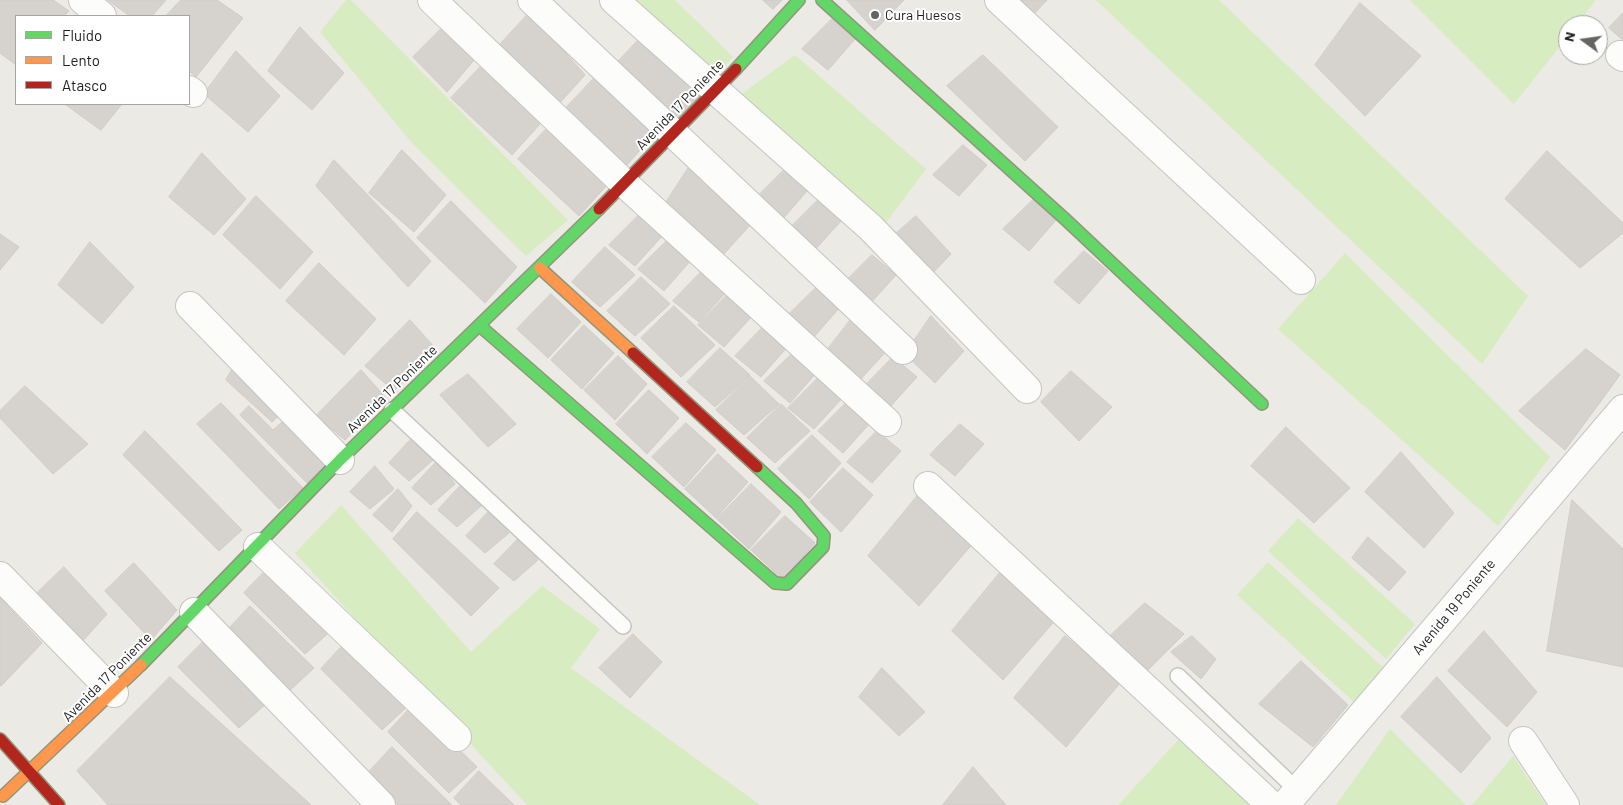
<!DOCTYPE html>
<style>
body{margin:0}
#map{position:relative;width:1623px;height:805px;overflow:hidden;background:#eceae4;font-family:Barlow,sans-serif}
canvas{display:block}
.legend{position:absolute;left:15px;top:15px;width:175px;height:90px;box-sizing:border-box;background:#fff;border:1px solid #a5a5a5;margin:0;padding:6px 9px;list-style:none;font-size:15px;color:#1d1d1d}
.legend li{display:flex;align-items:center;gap:10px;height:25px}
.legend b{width:25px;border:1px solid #a5a5a5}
.north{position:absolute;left:1558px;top:15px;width:50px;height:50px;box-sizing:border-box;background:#fff;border:1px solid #a5a5a5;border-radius:50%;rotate:284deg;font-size:14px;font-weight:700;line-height:20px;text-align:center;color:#1d1d1d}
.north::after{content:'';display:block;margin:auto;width:18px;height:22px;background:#656563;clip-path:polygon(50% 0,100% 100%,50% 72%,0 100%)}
</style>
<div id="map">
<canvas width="1623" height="805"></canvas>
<ul class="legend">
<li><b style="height:6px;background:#63d668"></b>Fluido</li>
<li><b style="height:6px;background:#ff974d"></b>Lento</li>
<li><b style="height:6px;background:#b3261e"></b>Atasco</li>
</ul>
<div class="north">N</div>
</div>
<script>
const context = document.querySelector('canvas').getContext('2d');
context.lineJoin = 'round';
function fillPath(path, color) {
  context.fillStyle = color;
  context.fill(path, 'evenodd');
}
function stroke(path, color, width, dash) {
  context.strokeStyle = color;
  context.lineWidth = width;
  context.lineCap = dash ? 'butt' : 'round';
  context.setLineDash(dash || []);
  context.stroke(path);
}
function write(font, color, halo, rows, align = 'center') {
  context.font = font + ' Barlow,sans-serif';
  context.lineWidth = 4;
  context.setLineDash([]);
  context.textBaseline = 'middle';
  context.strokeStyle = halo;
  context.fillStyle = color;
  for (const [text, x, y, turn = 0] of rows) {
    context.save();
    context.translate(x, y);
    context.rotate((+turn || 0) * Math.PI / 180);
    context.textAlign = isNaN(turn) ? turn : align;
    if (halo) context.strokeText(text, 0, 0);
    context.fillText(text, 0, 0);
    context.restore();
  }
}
const grass = new Path2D(`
 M 346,0 L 351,0 L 568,220 L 526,256 L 413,144 L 320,32 Z
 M 627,0 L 675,0 L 733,57 L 714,78 Z
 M 1096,0 L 1219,0 L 1528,296 L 1482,364 Z
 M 1410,0 L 1596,0 L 1576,25 L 1568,25 L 1568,36 L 1514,104 Z
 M 795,55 L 926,169 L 882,228 L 736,98 Z
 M 1345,253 L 1550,457 L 1498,526 L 1278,329 Z
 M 341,505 L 471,652 L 542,586 L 600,629 L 571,668 L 760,805 L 527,805 L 295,553 Z
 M 1298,518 L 1415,624 L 1386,659 L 1268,551 Z
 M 1268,562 L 1384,668 L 1355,703 L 1237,595 Z
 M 1390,729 L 1466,805 L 1336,805 Z
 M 1181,737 L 1254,805 L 1118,805 Z
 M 1513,756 L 1546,805 L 1472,805 Z`);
const building = new Path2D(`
 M 0,0 L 53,0 L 69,11 L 64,16 L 16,16 L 16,65 L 0,53 Z
 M 108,0 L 166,0 L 152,16 L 130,16 Z
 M 181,0 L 217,0 L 243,18 L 196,77 L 189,71 L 189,16 L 166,16 Z
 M 763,0 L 782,0 L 773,9 Z
 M 847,0 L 904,0 L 875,30 Z
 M 1013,0 L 1047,0 L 1032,16 Z
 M 1360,3 L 1421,56 L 1365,116 L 1315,65 Z
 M 530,12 L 585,75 L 556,107 L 495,50 Z
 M 1623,13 L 1623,40 L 1609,28 Z
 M 832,19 L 856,38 L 828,70 L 802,49 Z
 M 300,27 L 344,73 L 312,110 L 268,71 Z
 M 442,28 L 475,59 L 447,92 L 413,57 Z
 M 647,31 L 701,94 L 672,126 L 611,69 Z
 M 236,51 L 280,96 L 248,132 L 204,94 Z
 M 983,55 L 1058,127 L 1025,161 L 947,86 Z
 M 487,60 L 541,123 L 512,155 L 451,98 Z
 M 600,72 L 654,135 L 625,167 L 564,110 Z
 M 65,104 L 122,104 L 101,130 Z
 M 554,121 L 608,184 L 579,216 L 518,159 Z
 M 963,145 L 987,165 L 959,196 L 933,175 Z
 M 402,150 L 446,195 L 414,232 L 369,193 Z
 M 1547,151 L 1623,223 L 1623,233 L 1580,268 L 1505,199 Z
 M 202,153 L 246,199 L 214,235 L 169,197 Z
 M 334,160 L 431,261 L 408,287 L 316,186 Z
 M 689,167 L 751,224 L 722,256 L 665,204 Z
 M 784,170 L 808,190 L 780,222 L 754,200 Z
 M 256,196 L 313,252 L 280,289 L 223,235 Z
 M 1034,199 L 1057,219 L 1029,251 L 1003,229 Z
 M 451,201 L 517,267 L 485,303 L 417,238 Z
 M 817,201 L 841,221 L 812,253 L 787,231 Z
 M 640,214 L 664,234 L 635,266 L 609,245 Z
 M 916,216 L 951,254 L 928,278 L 891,238 Z
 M 0,234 L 19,247 L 0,270 Z
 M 669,239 L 692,259 L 664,291 L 638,269 Z
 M 90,242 L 134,287 L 102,324 L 58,285 Z
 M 605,247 L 635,275 L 600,307 L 572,282 Z
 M 1084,251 L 1108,271 L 1079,304 L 1054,282 Z
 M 872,255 L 896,275 L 867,307 L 842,285 Z
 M 319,263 L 376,319 L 344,355 L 286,301 Z
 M 703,270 L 728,290 L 699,322 L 673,301 Z
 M 641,277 L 670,304 L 635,336 L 607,311 Z
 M 818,286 L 841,306 L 813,338 L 787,316 Z
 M 551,294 L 581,322 L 548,358 L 517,329 Z
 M 728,294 L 753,315 L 724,347 L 698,325 Z
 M 674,306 L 715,345 L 681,377 L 641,338 Z
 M 931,316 L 964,351 L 935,383 L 905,354 Z
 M 852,318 L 889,348 L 860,380 L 828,349 Z
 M 410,320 L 436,349 L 394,391 L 365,366 Z
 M 584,325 L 614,353 L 582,389 L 551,360 Z
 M 765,325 L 789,345 L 761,377 L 735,356 Z
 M 720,348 L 750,375 L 715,407 L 687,382 Z
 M 1586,349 L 1620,375 L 1565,450 L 1519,411 Z
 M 795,351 L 818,371 L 790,403 L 764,381 Z
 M 618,356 L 647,384 L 615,420 L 584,390 Z
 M 893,357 L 917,377 L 888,409 L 863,388 Z
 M 236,363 L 284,411 L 272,422 L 226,380 Z
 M 361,370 L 386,398 L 345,440 L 316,416 Z
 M 1071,371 L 1112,407 L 1079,441 L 1041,402 Z
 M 468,374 L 516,424 L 488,447 L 440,395 Z
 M 750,376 L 779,404 L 744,435 L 716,410 Z
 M 819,377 L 843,397 L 814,429 L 788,408 Z
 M 25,386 L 88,444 L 53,474 L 0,418 L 0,411 Z
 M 649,390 L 679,418 L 647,454 L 616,424 Z
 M 848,401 L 872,421 L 843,453 L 818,431 Z
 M 221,403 L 303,488 L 279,509 L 197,424 Z
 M 781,404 L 810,431 L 775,463 L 747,438 Z
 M 249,406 L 273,430 L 289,416 L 331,460 L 307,483 L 240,415 Z
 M 686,423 L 716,450 L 684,487 L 652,457 Z
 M 960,424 L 984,444 L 955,476 L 930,455 Z
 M 1286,427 L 1350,488 L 1314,523 L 1251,466 Z
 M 145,431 L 242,530 L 219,551 L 123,455 Z
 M 877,431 L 901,451 L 872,483 L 847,462 Z
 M 812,435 L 841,463 L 809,499 L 778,469 Z
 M 414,436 L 433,460 L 409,481 L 389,463 Z
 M 1401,452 L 1454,513 L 1424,548 L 1365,492 Z
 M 718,454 L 748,482 L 716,518 L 685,489 Z
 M 437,461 L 455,484 L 431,505 L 412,488 Z
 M 375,466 L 394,489 L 370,509 L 350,492 Z
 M 843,468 L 873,495 L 841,532 L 810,502 Z
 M 463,483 L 481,506 L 457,527 L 438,510 Z
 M 751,484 L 781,512 L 749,549 L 717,519 Z
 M 398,489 L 412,506 L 392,532 L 373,515 Z
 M 919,494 L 975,541 L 919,606 L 868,556 Z
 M 1572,500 L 1623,549 L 1623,667 L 1547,651 Z
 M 491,509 L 509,533 L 485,553 L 466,536 Z
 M 417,512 L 499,588 L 471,616 L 393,539 Z
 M 785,516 L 815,543 L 783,580 L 751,550 Z
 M 520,537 L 538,560 L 514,581 L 494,564 Z
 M 1368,537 L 1406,572 L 1389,591 L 1352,558 Z
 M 134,563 L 177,610 L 151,640 L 105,591 Z
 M 64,567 L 107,614 L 80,644 L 35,595 Z
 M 269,567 L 334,628 L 305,654 L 244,593 Z
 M 1003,569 L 1059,616 L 1003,680 L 952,631 Z
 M 0,598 L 42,643 L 1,686 L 0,685 Z
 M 1145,603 L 1184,634 L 1146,672 L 1109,637 Z
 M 250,606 L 314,668 L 286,694 L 225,633 Z
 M 1484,631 L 1537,692 L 1507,727 L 1448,671 Z
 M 633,634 L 662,662 L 630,698 L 599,668 Z
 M 1065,636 L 1121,682 L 1066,747 L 1014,698 Z
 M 1192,636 L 1216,659 L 1201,679 L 1171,652 Z
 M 204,641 L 268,702 L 239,728 L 178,667 Z
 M 346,642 L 410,704 L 382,730 L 321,669 Z
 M 1301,661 L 1348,705 L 1313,747 L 1259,704 Z
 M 882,668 L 925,712 L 899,736 L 859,697 Z
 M 170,677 L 311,805 L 108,805 L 77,771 Z
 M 1437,677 L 1491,738 L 1461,773 L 1401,717 Z
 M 413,705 L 477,767 L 449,793 L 388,732 Z
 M 392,747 L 452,805 L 398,805 L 367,774 Z
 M 973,767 L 1006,805 L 943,805 Z
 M 479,771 L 514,805 L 461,805 L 454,798 Z`);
const lane = new Path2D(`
 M 392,410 L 623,626
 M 1178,676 L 1297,790`);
const street = new Path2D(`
 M 83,0 L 102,16
 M 432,0 L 625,184 L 887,422
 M 532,0 L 903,350
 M 614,0 L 871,228 L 1027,389
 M 999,0 L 1301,280
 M 1620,55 L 1623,57
 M 189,90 L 193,93
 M 190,306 L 340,460
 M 928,486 L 1271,805
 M 258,547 L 457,737
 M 0,576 L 114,693
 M 194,612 L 381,805
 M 1523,741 L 1565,805
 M 1285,805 L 1623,409`);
const fast = new Path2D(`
 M 822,0 L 1065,219 L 1262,404
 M 736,69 L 799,0
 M 480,326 L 775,583 L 787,584 L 823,547 L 824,536 L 796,503 L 757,467
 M 141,665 L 340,460 L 599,209`);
const slow = new Path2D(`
 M 540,268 L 633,353
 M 3,796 L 141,665`);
const jam = new Path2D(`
 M 599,209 L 736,69
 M 633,353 L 757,467
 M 0,739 L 59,805`);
const markers = [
 [875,15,5,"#656563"]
];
const poiNames = [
 ["Cura Huesos",885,15]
];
const streetNames = [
 ["Avenida 17 Poniente",680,105,-46],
 ["Avenida 17 Poniente",392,389,-44],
 ["Avenida 19 Poniente",1454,607,-50],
 ["Avenida 17 Poniente",107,677,-45]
];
fillPath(grass, '#d7ecc0');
fillPath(building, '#d6d3cf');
stroke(building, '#cfcbc6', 1);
stroke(lane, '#c4c4c1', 18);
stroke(street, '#c4c4c1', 30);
stroke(fast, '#93957c', 14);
stroke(slow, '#93957c', 14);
stroke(jam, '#93957c', 14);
stroke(lane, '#fcfcfb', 15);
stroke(street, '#fcfcfb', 28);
stroke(fast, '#63d668', 11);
stroke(slow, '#ff974d', 11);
stroke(jam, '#b3261e', 11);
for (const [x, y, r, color] of markers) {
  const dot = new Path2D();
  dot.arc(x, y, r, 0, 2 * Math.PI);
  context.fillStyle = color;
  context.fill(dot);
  stroke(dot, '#fff', 2);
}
write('14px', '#1d1d1d', '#fff', poiNames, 'left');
write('14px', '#1d1d1d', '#fff', streetNames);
</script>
